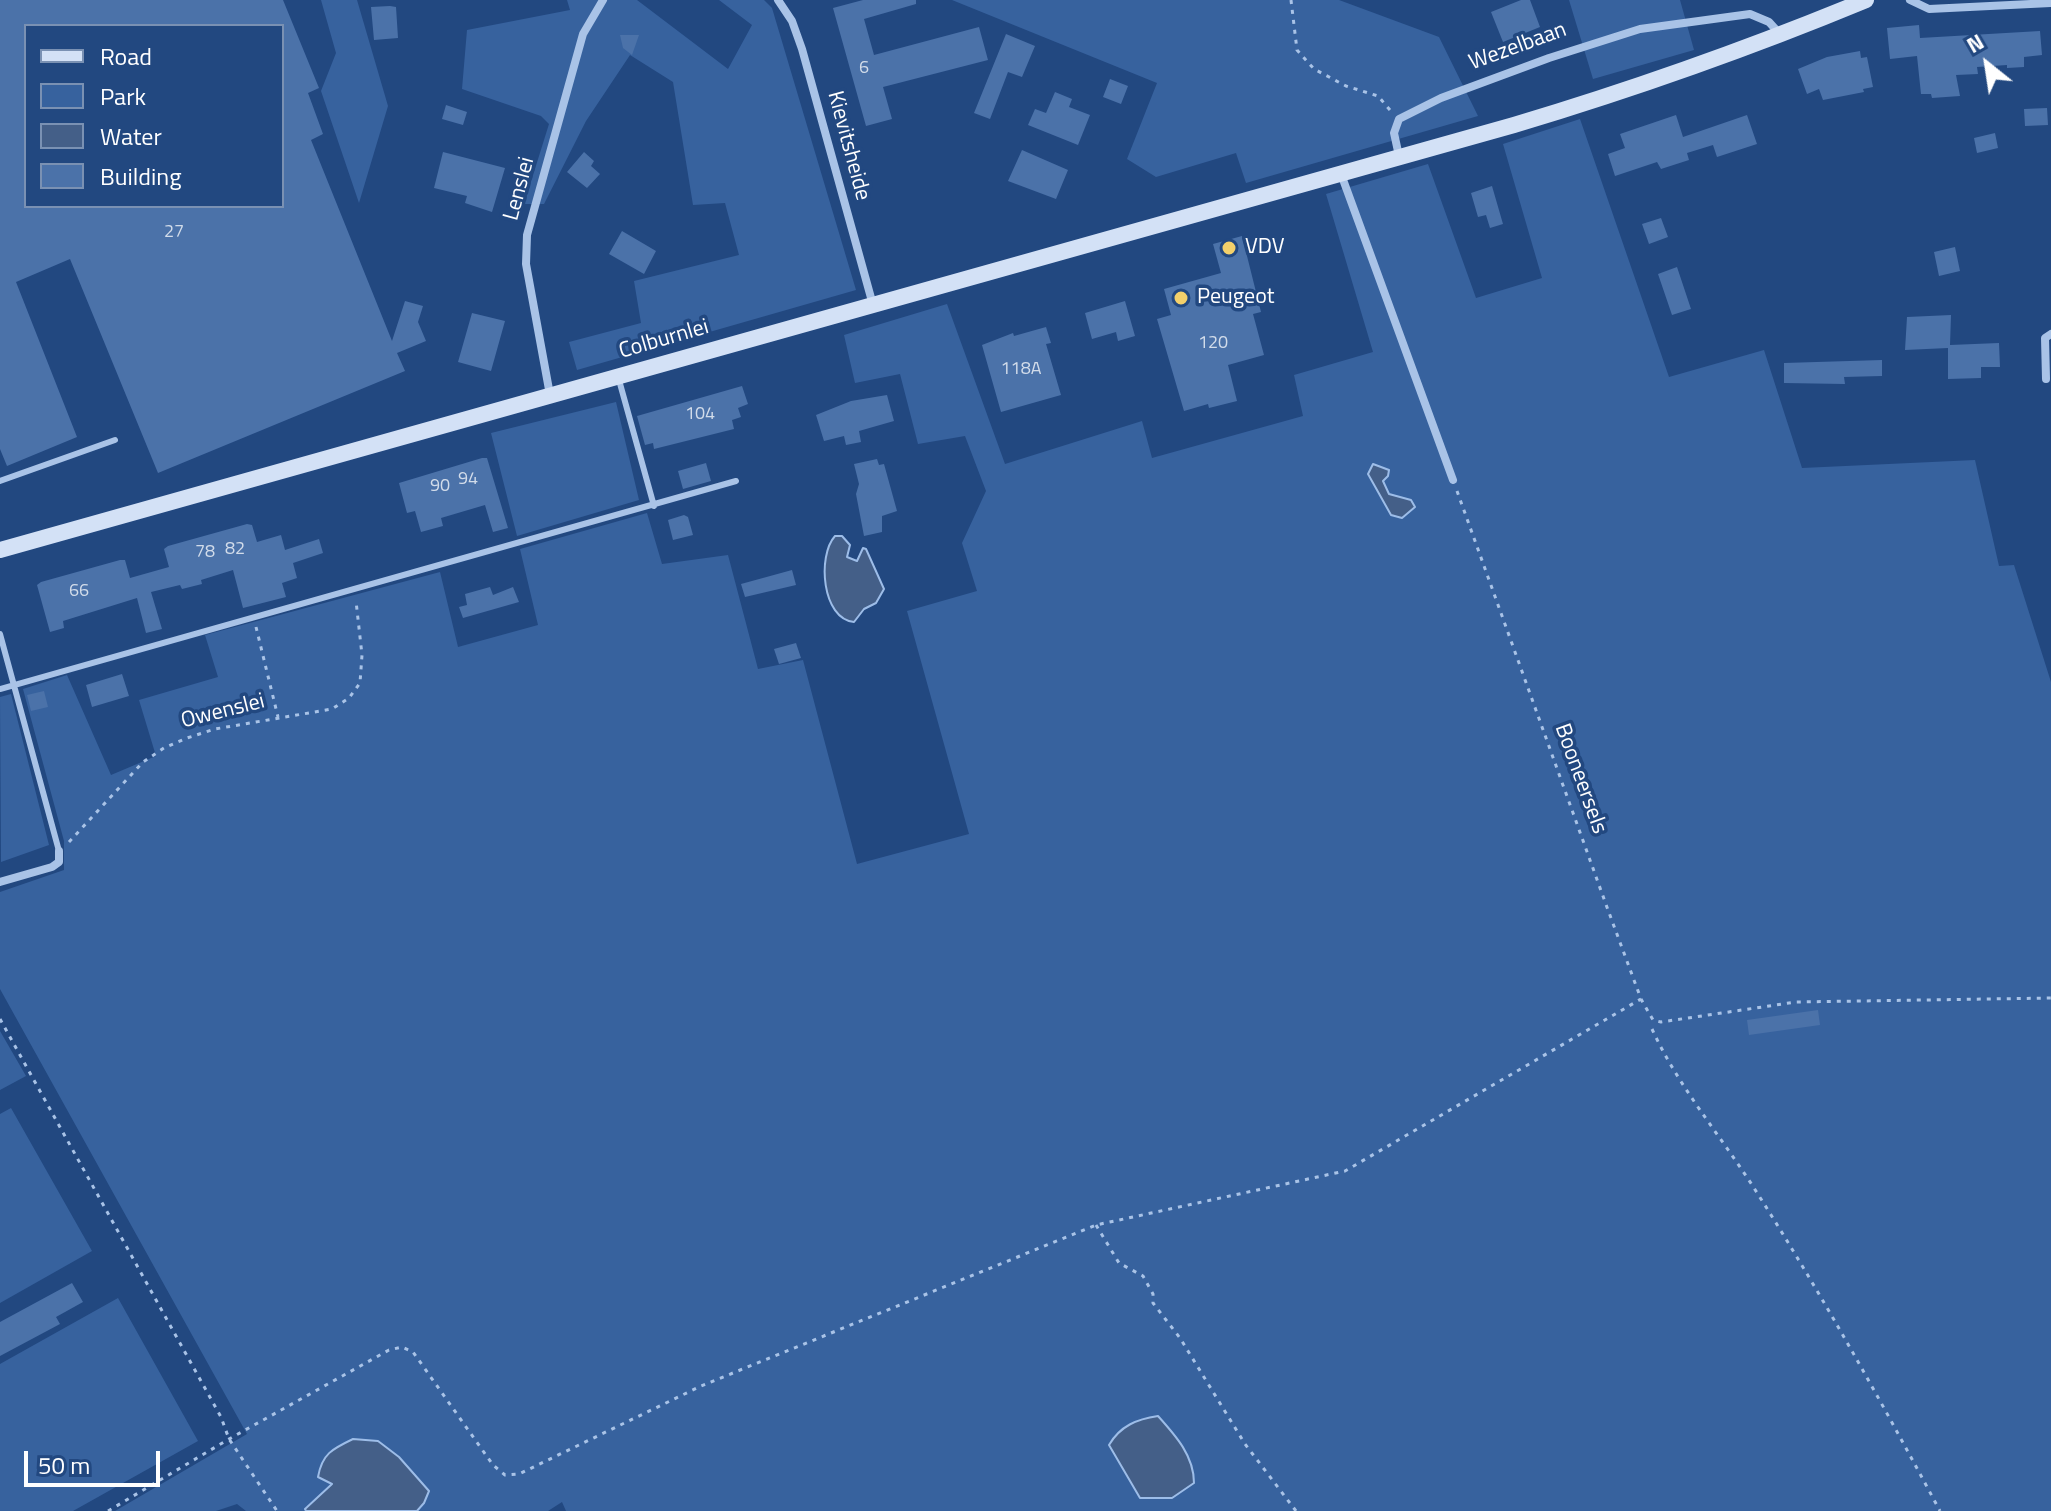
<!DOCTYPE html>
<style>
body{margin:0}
#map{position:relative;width:2051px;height:1511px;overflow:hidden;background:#224880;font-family:"Titillium Web",sans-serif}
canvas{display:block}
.legend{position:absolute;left:24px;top:24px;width:260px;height:184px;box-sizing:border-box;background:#224880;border:2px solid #7a91b3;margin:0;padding:10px 14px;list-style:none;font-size:24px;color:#fff}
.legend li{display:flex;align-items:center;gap:16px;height:40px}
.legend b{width:40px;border:2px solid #7a91b3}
.north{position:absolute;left:1947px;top:24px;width:80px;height:80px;-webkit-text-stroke:6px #224880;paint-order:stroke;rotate:330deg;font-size:22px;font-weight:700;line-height:32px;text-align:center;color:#fff}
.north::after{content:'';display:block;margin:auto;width:28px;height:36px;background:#fff;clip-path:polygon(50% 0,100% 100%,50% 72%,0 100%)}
.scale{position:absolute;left:24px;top:1451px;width:136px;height:36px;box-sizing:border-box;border:4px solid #fff;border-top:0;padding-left:10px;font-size:24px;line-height:28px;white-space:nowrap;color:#fff;-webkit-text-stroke:6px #224880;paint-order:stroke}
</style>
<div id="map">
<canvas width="2051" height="1511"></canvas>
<ul class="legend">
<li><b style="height:10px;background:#d3e1f6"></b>Road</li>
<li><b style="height:22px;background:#37629e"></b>Park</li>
<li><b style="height:22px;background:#445f88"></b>Water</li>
<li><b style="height:22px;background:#4b72a9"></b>Building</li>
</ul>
<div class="north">N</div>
<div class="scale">50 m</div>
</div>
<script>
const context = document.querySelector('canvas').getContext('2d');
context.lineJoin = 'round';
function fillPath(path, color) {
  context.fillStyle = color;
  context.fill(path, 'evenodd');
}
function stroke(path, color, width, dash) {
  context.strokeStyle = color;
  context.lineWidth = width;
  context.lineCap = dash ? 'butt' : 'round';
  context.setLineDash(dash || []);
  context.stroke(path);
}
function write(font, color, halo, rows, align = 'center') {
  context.font = font + ' "Titillium Web",sans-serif';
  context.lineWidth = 7;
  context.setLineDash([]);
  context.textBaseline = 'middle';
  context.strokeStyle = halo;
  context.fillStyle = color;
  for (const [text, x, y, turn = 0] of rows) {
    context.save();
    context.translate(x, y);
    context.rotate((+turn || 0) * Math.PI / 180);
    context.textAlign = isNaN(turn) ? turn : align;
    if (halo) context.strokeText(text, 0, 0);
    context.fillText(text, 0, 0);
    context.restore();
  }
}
const green = new Path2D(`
 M 321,0 L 357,0 L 388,106 L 359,203 L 321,91 L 336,53 Z
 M 567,0 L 637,0 L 728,69 L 752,25 L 719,0 L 764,0 L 772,8 L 856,290 L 577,370 L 569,342 L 641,323 L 634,281 L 739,255 L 725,203 L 693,205 L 673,82 L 630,55 L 586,121 L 544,204 L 524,204 L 549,124 L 541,116 L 462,89 L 467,30 L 570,10 Z
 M 952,0 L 1339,0 L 1439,37 L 1478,116 L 1246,183 L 1236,153 L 1156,177 L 1127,159 L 1157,83 Z
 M 1569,0 L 1680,0 L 1694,50 L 1593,79 Z
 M 1580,119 L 1669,377 L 1764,350 L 1802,468 L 1975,460 L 1999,566 L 2014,565 L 2051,682 L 2051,1511 L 566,1511 L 562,1502 L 548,1511 L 417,1511 L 424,1503 L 332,1484 L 305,1508 L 306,1511 L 246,1511 L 237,1504 L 216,1511 L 115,1511 L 247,1434 L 0,989 L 0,892 L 64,870 L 64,841 L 23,689 L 67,675 L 111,775 L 156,756 L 139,700 L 218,677 L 205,635 L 440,572 L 458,647 L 538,625 L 520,549 L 647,513 L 662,564 L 728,555 L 758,669 L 803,660 L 857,864 L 969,834 L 907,611 L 977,591 L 962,543 L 986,491 L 965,436 L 918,444 L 900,374 L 855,383 L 844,335 L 947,304 L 1005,464 L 1142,421 L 1152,458 L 1303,416 L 1294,375 L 1373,352 L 1326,194 L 1428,164 L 1476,298 L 1542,278 L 1503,144 Z
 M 616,402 L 639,500 L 517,536 L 491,433 Z
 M 11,694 L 49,845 L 1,862 L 0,697 Z
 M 0,1031 L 26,1076 L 0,1090 Z
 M 11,1108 L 92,1251 L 0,1303 L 0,1114 Z
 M 118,1298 L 198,1441 L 73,1511 L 0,1511 L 0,1364 Z`);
const water = new Path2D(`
 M 1373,464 L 1389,470 L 1388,476 L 1383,481 L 1389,494 L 1411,500 L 1415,507 L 1402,518 L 1391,515 L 1368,474 Z
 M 835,536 L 842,536 L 850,545 L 847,557 L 857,561 L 863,548 L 866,549 L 884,589 L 876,603 L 864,609 L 854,622 C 822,619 817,556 835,536 Z
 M 1158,1416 C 1176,1436 1194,1456 1194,1483 L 1172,1498 L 1140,1498 L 1109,1445 C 1120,1426 1137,1419 1158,1416 Z
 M 353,1439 L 378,1441 L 399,1457 L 429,1491 L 424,1503 L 417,1511 L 306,1511 L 305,1509 L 332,1484 L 318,1477 C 322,1454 332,1449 353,1439 Z`);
const building = new Path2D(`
 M 0,0 L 283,0 L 319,88 L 308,93 L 323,134 L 311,140 L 392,341 L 405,301 L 423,306 L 418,322 L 426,341 L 397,353 L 405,371 L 158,473 L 70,259 L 16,282 L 77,437 L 7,466 L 0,449 ZM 26,26 L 282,26 L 282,206 L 26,206 Z
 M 863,0 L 916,0 L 916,4 L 864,19 L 874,55 L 979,27 L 988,60 L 883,87 L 892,119 L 866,126 L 833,8 Z
 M 1521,0 L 1530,0 L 1540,27 L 1503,42 L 1491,12 Z
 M 390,6 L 396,7 L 398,38 L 374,40 L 371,7 Z
 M 1919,25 L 1920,38 L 2040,31 L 2042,55 L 2024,57 L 2024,67 L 2007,68 L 2007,65 L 1977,67 L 1978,74 L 1956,75 L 1960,96 L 1932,98 L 1931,94 L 1921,94 L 1917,56 L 1890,59 L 1887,28 Z
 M 1006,34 L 1035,46 L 1022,77 L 1008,72 L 990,119 L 974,113 Z
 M 620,35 L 639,35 L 632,55 L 623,48 Z
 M 1860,51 L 1861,58 L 1867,57 L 1873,87 L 1863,89 L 1864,92 L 1823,100 L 1819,89 L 1807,94 L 1798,69 L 1827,57 Z
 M 1110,79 L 1128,86 L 1121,104 L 1103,97 Z
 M 1055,92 L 1072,99 L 1069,107 L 1090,115 L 1078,145 L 1028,125 L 1035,109 L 1046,113 Z
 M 446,105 L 467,112 L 463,125 L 442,119 Z
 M 2047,108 L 2048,125 L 2025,126 L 2024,109 Z
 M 1676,115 L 1683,137 L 1747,115 L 1757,144 L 1717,157 L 1713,145 L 1687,153 L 1689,160 L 1661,169 L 1657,162 L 1615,176 L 1608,154 L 1625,148 L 1620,134 Z
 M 1995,133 L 1998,148 L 1977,153 L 1974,138 Z
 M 1022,150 L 1068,170 L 1056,199 L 1008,181 Z
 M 443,152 L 505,168 L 492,212 L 465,203 L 467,196 L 434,188 Z
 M 584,152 L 594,161 L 591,166 L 600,174 L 587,188 L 567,172 Z
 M 1492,186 L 1503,224 L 1490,228 L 1486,215 L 1478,217 L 1471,193 Z
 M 1661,218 L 1668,237 L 1649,244 L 1642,224 Z
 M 622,231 L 656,251 L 644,274 L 609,254 Z
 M 1242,236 L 1261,312 L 1253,314 L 1264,355 L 1228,365 L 1237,401 L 1209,408 L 1208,404 L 1184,411 L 1157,319 L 1171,315 L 1164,289 L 1221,273 L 1213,244 Z
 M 1955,247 L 1960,271 L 1939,276 L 1934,252 Z
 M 1677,267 L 1691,309 L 1672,315 L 1658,274 Z
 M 1125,301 L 1135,336 L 1118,341 L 1116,332 L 1092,339 L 1085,313 Z
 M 472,313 L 505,321 L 491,371 L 458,362 Z
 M 1951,315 L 1950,345 L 1999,343 L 2000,367 L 1981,367 L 1981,378 L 1948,379 L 1948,348 L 1905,350 L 1907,317 Z
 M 1046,327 L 1051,343 L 1046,344 L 1061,395 L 1001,412 L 982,345 L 1013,333 L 1014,336 Z
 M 1882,360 L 1882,376 L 1844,377 L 1845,384 L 1784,383 L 1784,363 Z
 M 742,386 L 748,404 L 738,408 L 741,417 L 732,420 L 734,429 L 654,449 L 653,443 L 645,445 L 637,416 Z
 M 887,395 L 894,421 L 859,431 L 861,442 L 846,445 L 844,436 L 824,441 L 816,415 L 851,401 Z
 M 482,458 L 487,458 L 508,528 L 493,532 L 485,505 L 441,518 L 443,526 L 421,532 L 415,511 L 407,513 L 399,483 Z
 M 877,459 L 879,465 L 884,464 L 897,511 L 882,516 L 882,532 L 864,536 L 856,494 L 859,484 L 854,464 Z
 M 706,463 L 711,481 L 683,489 L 678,471 Z
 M 684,515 L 688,517 L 693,535 L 673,540 L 668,520 Z
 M 247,524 L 252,525 L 257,542 L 281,535 L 285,550 L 319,539 L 323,553 L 293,563 L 297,578 L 282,583 L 286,597 L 243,608 L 233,570 L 201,580 L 202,584 L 182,589 L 180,585 L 151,592 L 162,629 L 146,633 L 137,598 L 63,621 L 64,628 L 50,632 L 37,585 L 41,582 L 120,560 L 125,560 L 130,578 L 169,567 L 164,549 L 168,546 Z
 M 792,570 L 796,585 L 745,597 L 741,584 Z
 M 490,587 L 493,595 L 513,587 L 519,602 L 463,618 L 459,607 L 467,605 L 465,594 Z
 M 796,643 L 801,658 L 779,664 L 774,649 Z
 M 122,674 L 129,696 L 92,707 L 86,685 Z
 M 44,691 L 48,707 L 31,711 L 27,695 Z
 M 1818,1010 L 1820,1025 L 1749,1035 L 1747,1020 Z
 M 72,1283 L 83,1302 L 56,1317 L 60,1324 L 0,1356 L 0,1322 Z`);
const path = new Path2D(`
 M 1291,0 L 1297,50 L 1314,69 L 1346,86 L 1378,96 L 1390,110
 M 1457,491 L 1608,910 L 1641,999 L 1653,1020 L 1661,1022 L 1796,1002 L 2051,998
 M 256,627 L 278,717
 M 69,842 L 143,762 L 164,748 L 187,738 L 215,729 L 332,709 L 349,698 L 360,683 L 362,655 L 356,601
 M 0,1019 L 221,1417 L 229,1439 L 277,1511
 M 1652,1029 C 1678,1086 1720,1135 1754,1188 C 1821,1293 1881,1401 1940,1511
 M 1096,1225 L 1119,1263 L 1143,1276 L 1153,1294 L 1153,1303 L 1180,1338 L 1245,1444 L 1296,1511
 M 108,1511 L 229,1439 L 389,1350 L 402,1347 L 413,1352 L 493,1465 L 505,1475 L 519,1474 L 701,1386 L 1096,1225 L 1345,1171 L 1641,999`);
const lane = new Path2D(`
 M 619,380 L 654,506
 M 0,481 L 115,440
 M 0,634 L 59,851
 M 0,689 L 736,481`);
const street = new Path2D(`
 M 778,0 L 792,21 L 802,49 L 873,305
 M 1910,0 L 1929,9 L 2051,3
 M 1399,156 L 1394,133 L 1399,119 L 1441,98 L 1549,58 L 1640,29 L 1750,14 L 1769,22 L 1779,33
 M 1341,174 L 1453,480
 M 2046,379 L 2045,338 L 2051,334
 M 550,395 L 526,264 L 527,235 L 583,34 L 603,0
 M 0,882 L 52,867 L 59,862 L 59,851`);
const secondary = new Path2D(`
 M 0,550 L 1514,125 C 1634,89 1750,48 1866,0`);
const markers = [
 [1229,248,8,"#f3d06b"],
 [1181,298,8,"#f3d06b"]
];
const numberNames = [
 ["6",864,69],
 ["27",174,233],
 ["120",1213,344],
 ["118A",1021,370],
 ["104",700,415],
 ["94",468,480],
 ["90",440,487],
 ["82",235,550],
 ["78",205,553],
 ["66",79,592]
];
const streetNames = [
 ["Wezelbaan",1518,47,-20],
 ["Kievitsheide",848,146,75],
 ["Lenslei",520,189,-75],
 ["Colburnlei",664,340,-16],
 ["Owenslei",223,712,-14],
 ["Booneersels",1580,779,70]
];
const poiNames = [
 ["VDV",1245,248],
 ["Peugeot",1197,298]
];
fillPath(green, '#37629e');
fillPath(water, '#445f88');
stroke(water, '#9dbde8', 2);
fillPath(building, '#4b72a9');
stroke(path, '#a9c3e7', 3, [4, 6]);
stroke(lane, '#a9c3e7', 6);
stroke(street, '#a9c3e7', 8);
stroke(secondary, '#d3e1f6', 16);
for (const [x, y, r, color] of markers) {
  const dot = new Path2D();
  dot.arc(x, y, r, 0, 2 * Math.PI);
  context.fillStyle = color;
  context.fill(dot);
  stroke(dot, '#224880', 3);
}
write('18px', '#d2dcea', null, numberNames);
write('22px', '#fff', '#224880', streetNames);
write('22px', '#fff', '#224880', poiNames, 'left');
</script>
